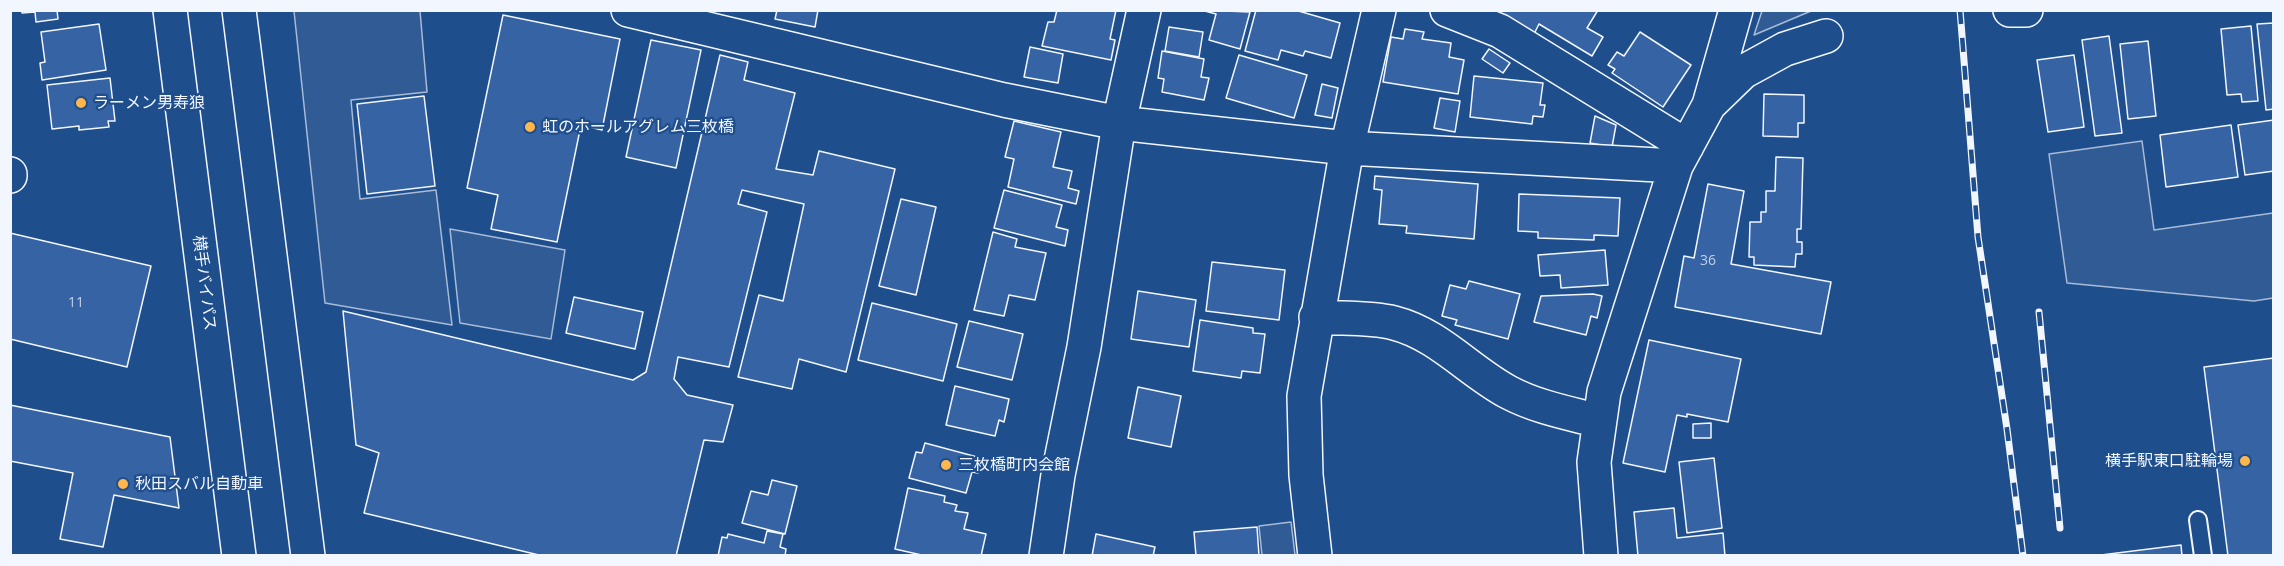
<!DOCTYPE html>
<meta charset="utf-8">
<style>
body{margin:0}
#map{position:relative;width:2284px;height:566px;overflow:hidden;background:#1f4e8c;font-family:"Open Sans",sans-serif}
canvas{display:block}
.frame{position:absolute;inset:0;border:12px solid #f2f6ff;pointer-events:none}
</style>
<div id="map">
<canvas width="2284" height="566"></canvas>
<div class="frame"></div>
</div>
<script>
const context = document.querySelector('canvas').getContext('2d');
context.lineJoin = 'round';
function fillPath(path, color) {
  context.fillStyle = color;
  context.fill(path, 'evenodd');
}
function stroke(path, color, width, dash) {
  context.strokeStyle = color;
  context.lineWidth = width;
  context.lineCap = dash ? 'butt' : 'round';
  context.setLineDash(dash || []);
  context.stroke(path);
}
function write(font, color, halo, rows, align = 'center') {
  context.font = font + ' "Open Sans","Noto Sans JP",sans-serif';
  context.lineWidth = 4.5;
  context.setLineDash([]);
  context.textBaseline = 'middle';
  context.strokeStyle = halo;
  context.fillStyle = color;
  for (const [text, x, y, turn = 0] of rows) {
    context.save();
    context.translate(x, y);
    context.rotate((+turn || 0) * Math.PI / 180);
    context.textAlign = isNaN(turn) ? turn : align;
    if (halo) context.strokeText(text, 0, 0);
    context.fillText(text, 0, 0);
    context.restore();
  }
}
const built = new Path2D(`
 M 294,11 L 420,11 L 427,92 L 351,100 L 360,199 L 436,190 L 452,325 L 325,303 Z
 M 1762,11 L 1762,10 L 1811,11 L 1754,35 Z
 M 2142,141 L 2154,230 L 2273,213 L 2273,298 L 2254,301 L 2067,283 L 2049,154 Z
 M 450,229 L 565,250 L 551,339 L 460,323 Z
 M 1291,522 L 1295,555 L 1262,555 L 1259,526 Z`);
const building = new Path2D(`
 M 22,10 L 57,10 L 58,19 L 36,22 L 35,12 L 22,13 Z
 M 777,10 L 818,10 L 815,27 L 775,19 Z
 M 1057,10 L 1116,10 L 1110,39 L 1115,40 L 1111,60 L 1042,46 L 1048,22 L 1054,22 Z
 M 1201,10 L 1250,12 L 1240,49 L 1209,40 L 1216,14 Z
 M 1256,10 L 1295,10 L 1340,23 L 1331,58 L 1305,51 L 1303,56 L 1281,50 L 1278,60 L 1245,51 Z
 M 1502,10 L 1598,10 L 1587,28 L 1603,37 L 1592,56 L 1539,24 L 1534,34 L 1500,14 Z
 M 503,15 L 620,39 L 602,130 L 581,125 L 557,242 L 491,229 L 498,195 L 467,188 Z
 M 2274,23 L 2274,109 L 2266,110 L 2257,24 Z
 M 99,24 L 106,70 L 42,80 L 40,63 L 45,62 L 41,32 Z
 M 2251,26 L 2258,101 L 2242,102 L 2241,94 L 2227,95 L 2221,29 Z
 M 1169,27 L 1203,32 L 1199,57 L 1165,51 Z
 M 1405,29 L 1424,32 L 1422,39 L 1451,43 L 1449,57 L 1464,60 L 1458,94 L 1383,82 L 1391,37 L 1403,39 Z
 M 1640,32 L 1691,65 L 1663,107 L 1612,73 L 1615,69 L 1608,65 L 1617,52 L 1624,56 Z
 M 2109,36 L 2122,133 L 2095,136 L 2082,40 Z
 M 651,40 L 701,50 L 676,168 L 626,157 Z
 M 2148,41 L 2156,116 L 2128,119 L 2120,44 Z
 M 1030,47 L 1063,54 L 1058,83 L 1024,77 Z
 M 1489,49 L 1510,63 L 1503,73 L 1482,59 Z
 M 1162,51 L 1204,59 L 1201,77 L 1209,78 L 1204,100 L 1162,92 L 1164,79 L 1158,78 Z
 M 720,55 L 748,62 L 744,80 L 795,93 L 776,169 L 813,175 L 819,151 L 895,169 L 846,372 L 799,359 L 792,389 L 738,377 L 759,295 L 783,301 L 804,204 L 742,190 L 738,204 L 767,212 L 729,367 L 678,357 L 674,379 L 687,395 L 733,405 L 723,442 L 704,440 L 676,556 L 543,556 L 364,513 L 379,453 L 356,445 L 343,311 L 633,380 L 646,372 Z
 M 1239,55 L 1307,75 L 1294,118 L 1226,98 Z
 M 2074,55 L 2084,127 L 2048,132 L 2037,60 Z
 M 1474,76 L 1543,83 L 1540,105 L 1545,105 L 1543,117 L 1533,116 L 1532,124 L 1470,117 Z
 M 110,78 L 115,121 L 108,121 L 109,127 L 79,130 L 79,126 L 52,129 L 47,85 Z
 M 1322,84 L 1338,88 L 1332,118 L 1315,115 Z
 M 1764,94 L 1804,95 L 1804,123 L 1798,123 L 1798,137 L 1763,136 Z
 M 424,96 L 435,186 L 367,194 L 357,104 Z
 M 1440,98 L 1460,101 L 1455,132 L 1434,128 Z
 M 1595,116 L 1616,125 L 1612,147 L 1590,143 Z
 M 2274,120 L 2274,171 L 2245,175 L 2238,125 Z
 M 1014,121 L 1061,132 L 1053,167 L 1072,171 L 1068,188 L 1079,191 L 1076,204 L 1008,187 L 1014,159 L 1005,157 Z
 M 2231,125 L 2238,177 L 2166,187 L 2160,135 Z
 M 1776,157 L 1803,158 L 1801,229 L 1797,229 L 1797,242 L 1802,242 L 1802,254 L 1796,254 L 1795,267 L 1754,265 L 1754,257 L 1749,257 L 1750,222 L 1761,222 L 1761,212 L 1766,212 L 1766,191 L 1775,191 Z
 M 1375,176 L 1478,184 L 1474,239 L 1406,233 L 1407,226 L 1379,224 L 1382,190 L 1374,189 Z
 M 1708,184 L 1744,191 L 1731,264 L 1831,282 L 1821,334 L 1675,307 L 1684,256 L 1694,258 Z
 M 1004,190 L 1062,205 L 1056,227 L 1068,230 L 1065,246 L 994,228 Z
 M 1519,194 L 1620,198 L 1618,236 L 1594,235 L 1594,240 L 1538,238 L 1538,232 L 1518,231 Z
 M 901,199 L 936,207 L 916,295 L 879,286 Z
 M 993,232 L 1017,239 L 1015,247 L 1046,253 L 1035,300 L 1009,295 L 1004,316 L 974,310 Z
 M 10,233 L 151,266 L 127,367 L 10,339 Z
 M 1605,250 L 1608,285 L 1561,288 L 1560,275 L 1540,276 L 1538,255 Z
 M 1212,262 L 1285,270 L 1279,320 L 1206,311 Z
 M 1469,281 L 1520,294 L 1508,339 L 1455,325 L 1457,320 L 1442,316 L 1450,285 L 1466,289 Z
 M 1138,291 L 1196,300 L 1189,347 L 1131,339 Z
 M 1593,294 L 1602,296 L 1597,318 L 1591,316 L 1586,335 L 1534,322 L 1541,296 Z
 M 574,297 L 643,312 L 635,349 L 566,333 Z
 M 872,303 L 957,324 L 943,381 L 858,360 Z
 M 1200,320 L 1253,328 L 1253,333 L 1265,334 L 1260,373 L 1242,371 L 1241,378 L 1193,371 Z
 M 969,321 L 1023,334 L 1012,380 L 957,367 Z
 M 1649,340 L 1741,359 L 1728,422 L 1687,414 L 1687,417 L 1677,415 L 1665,472 L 1623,463 Z
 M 2274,358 L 2274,556 L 2228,556 L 2204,367 Z
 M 955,386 L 1009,399 L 1004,422 L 999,420 L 995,436 L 946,425 Z
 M 1138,387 L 1181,396 L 1171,447 L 1128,438 Z
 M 10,405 L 170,437 L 179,508 L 114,495 L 103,547 L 60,539 L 73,473 L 10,461 Z
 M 1711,423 L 1711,438 L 1693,438 L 1693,424 Z
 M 925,443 L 981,458 L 978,473 L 972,472 L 966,493 L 909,478 L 916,452 L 922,453 Z
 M 1714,458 L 1722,528 L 1687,533 L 1679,462 Z
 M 772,480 L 797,486 L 785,534 L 742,523 L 751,491 L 768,495 Z
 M 908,488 L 945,496 L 944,502 L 957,505 L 955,511 L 968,513 L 964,529 L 986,534 L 981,556 L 926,556 L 895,549 Z
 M 1674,508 L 1677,538 L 1723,533 L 1725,556 L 1638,556 L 1634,512 Z
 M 1257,527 L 1259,556 L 1196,556 L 1194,532 Z
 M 767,531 L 783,534 L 780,547 L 786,549 L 785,556 L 718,556 L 722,537 L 727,538 L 728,534 L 764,543 Z
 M 1096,534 L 1155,547 L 1153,556 L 1092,556 Z
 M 2181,545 L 2182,556 L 2093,556 Z`);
const service = new Path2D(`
 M 2198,520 L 2203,556`);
const minor = new Path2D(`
 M 628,10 L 1004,100 L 1119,123 L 1347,148 L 1676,166
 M 1447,10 L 1500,31 L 1687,146
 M 2010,10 L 2026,10
 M 1710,104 L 1743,72 L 1785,49 L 1826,36
 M 1119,123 L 1144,10
 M 10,174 L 10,176
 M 1316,317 C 1341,319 1370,317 1394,323 C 1438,334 1469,371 1508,392 C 1536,407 1568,413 1599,421
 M 1315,556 L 1306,475 L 1304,396 L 1347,148 L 1379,10
 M 1601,556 L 1594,462 L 1604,392 L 1676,166 L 1709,105 L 1736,10`);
const tertiary = new Path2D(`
 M 1046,556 L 1058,475 L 1084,347 L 1119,123`);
const trunk = new Path2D(`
 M 170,10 L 239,556
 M 239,10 L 308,556`);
const rail = new Path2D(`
 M 1960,10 L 1978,237 L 2007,429 L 2023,556
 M 2039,312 L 2060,528`);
const markers = [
 [81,103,6,"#ffb74d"],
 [530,127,6,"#ffb74d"],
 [2245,461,6,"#ffb74d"],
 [946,465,6,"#ffb74d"],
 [123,484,6,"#ffb74d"]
];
const numberNames = [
 ["36",1708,261],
 ["11",76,303]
];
const poiNames = [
 ["ラーメン男寿狼",93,103],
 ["虹のホールアグレム三枚橋",542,127],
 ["横手駅東口駐輪場",2233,461,"right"],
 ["三枚橋町内会館",958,465],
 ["秋田スバル自動車",135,484]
];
const streetNames = [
 ["横手バイパス",204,283,83]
];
fillPath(built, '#305b95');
stroke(built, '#a8bbd7', 1.5);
fillPath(building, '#3563a3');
stroke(building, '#f2f6ff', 1.5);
stroke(service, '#f2f6ff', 20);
stroke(minor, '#f2f6ff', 36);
stroke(tertiary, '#f2f6ff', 36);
stroke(trunk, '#f2f6ff', 36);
stroke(service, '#1f4e8c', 16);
stroke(minor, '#1f4e8c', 33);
stroke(tertiary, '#1f4e8c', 33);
stroke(trunk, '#1f4e8c', 33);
stroke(rail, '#f2f6ff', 7);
stroke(rail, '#1f4e8c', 4.5, [14]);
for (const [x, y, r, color] of markers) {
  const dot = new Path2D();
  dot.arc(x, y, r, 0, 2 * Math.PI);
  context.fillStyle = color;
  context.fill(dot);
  stroke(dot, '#1f4e8c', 2);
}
write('14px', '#c3d1e8', null, numberNames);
write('16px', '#f2f6ff', '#1f4e8c', poiNames, 'left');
write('16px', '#f2f6ff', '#1f4e8c', streetNames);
</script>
